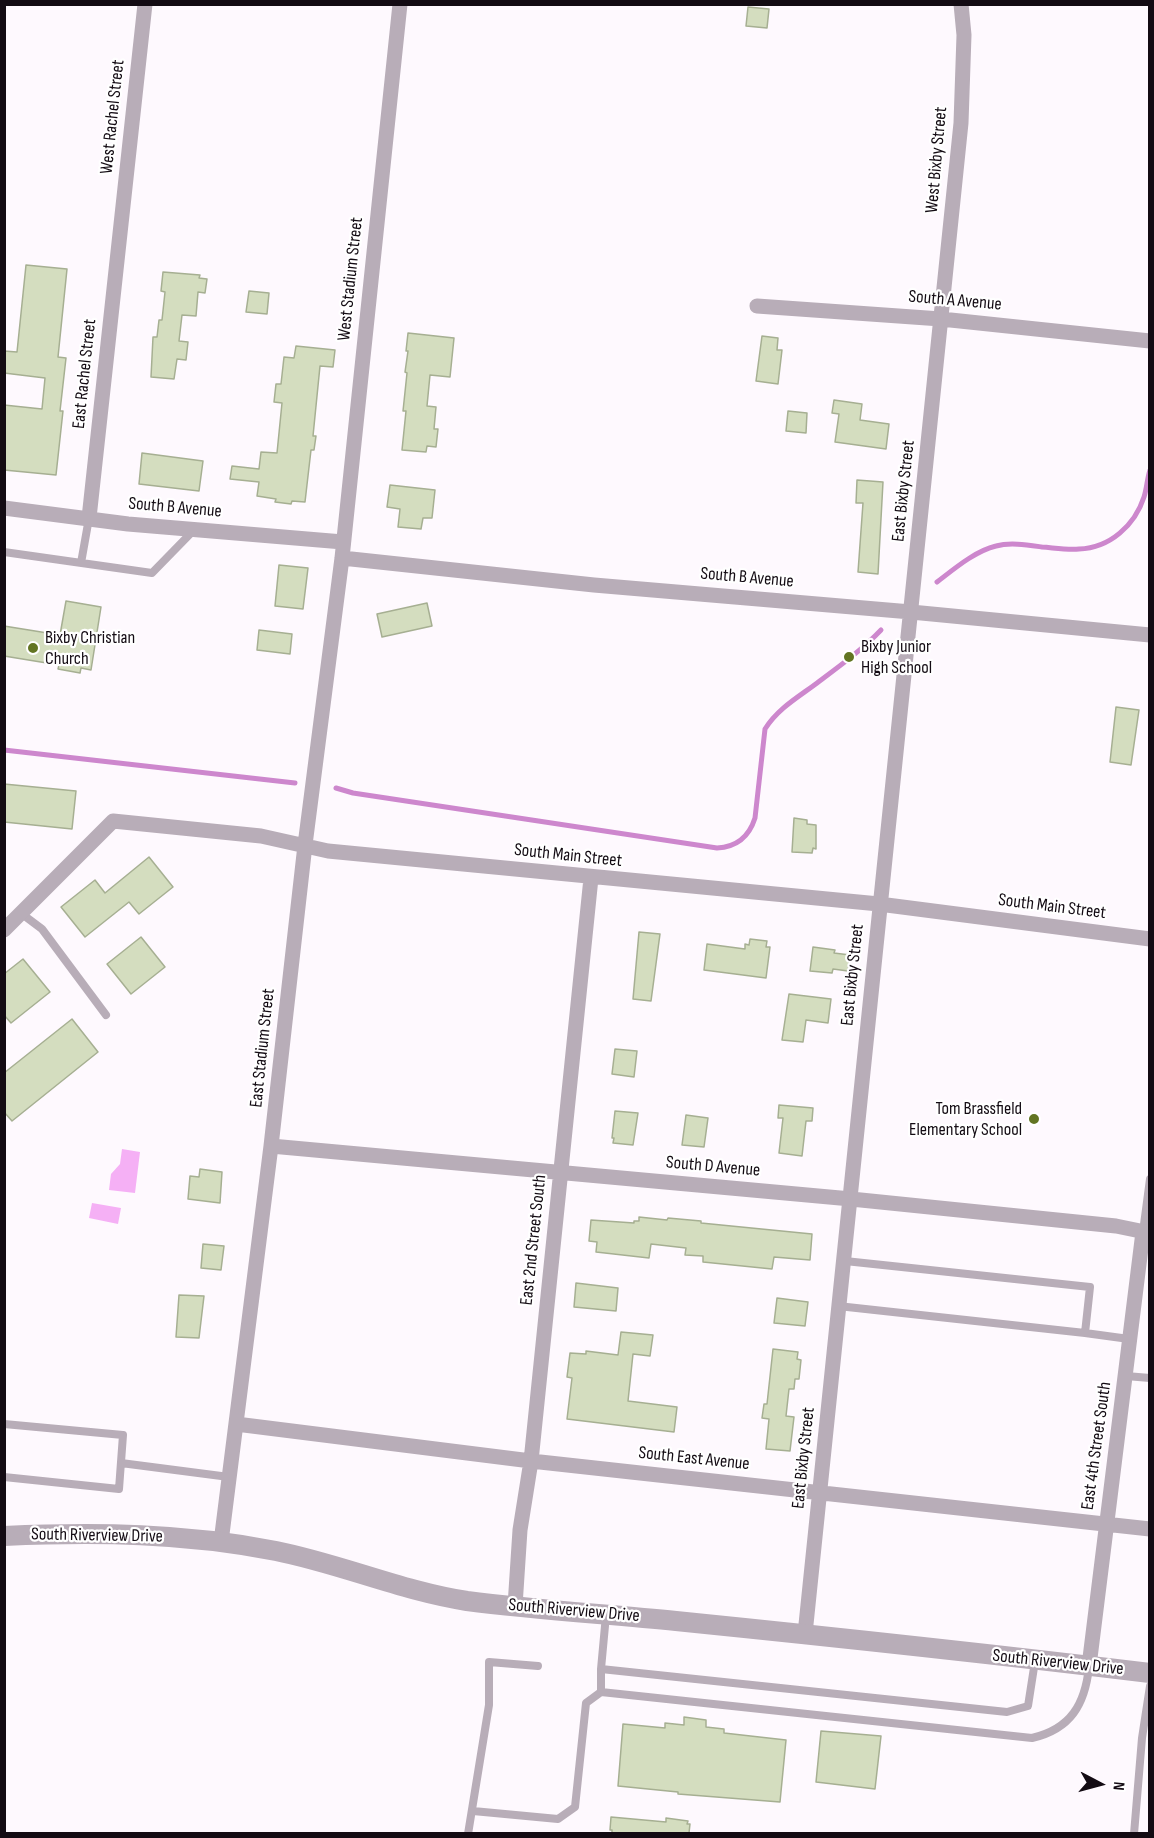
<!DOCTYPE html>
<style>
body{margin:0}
#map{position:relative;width:1154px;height:1838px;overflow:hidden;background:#fef9fe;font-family:"Sofia Sans Condensed",sans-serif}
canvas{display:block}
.frame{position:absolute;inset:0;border:6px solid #130b13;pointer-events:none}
.north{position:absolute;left:1070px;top:1754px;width:60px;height:60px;-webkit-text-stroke:4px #fff;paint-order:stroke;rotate:96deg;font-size:16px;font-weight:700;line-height:24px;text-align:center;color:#130b13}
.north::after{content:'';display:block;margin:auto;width:21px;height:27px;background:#130b13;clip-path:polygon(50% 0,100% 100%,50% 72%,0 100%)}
</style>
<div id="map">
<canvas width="1154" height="1838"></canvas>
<div class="frame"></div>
<div class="north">N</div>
</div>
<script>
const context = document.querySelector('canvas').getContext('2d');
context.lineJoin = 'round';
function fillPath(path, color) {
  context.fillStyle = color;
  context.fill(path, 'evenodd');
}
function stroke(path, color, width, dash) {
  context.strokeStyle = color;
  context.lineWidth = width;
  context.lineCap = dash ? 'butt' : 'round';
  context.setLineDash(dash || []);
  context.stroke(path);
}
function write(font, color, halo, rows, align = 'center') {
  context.font = font + ' "Sofia Sans Condensed",sans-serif';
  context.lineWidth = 4.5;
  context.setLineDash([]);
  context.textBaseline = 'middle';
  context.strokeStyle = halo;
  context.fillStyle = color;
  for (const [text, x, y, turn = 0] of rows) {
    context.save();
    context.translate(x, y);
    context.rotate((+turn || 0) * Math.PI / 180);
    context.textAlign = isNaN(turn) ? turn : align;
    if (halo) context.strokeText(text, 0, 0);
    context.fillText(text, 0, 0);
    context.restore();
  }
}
const green = new Path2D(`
 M 122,1149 L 140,1152 L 135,1193 L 109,1190 L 111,1174 L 120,1164 Z
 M 92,1203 L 121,1208 L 118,1224 L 89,1218 Z`);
const stream = new Path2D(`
 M 937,582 C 954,569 975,551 996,546 C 1010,542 1028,545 1042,547 C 1055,548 1067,550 1079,549 C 1110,548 1135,525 1144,497 C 1147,488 1147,479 1150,470
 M 4,750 L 295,783
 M 336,788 L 353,793 L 717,848 C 737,847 749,837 755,818 L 765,729 C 777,710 795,699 813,686 C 837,668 861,651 881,630`);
const building = new Path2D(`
 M 748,7 L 769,9 L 767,28 L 746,26 Z
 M 26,265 L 67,269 L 58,357 L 66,358 L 60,411 L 63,411 L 56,475 L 4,470 L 4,405 L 42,409 L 45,378 L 4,373 L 4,351 L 17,352 Z
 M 163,272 L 200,275 L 199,278 L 207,279 L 205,293 L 198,292 L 196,316 L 182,315 L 179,341 L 188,342 L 186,360 L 177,359 L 174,379 L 151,377 L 153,337 L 157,337 L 159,320 L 162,320 L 165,292 L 161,291 Z
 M 249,291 L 269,293 L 267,314 L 246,312 Z
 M 408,333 L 454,338 L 450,377 L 430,375 L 427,406 L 436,407 L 434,429 L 438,429 L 436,447 L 427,446 L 426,452 L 402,450 L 406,411 L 403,411 L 407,373 L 405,372 L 408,351 L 406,351 Z
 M 762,336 L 778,338 L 777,350 L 782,350 L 778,384 L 756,381 Z
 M 296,346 L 335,350 L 333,367 L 320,366 L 313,436 L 316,436 L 314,450 L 311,450 L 305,502 L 292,501 L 291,504 L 275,502 L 276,499 L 257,496 L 259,482 L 230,479 L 232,466 L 259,469 L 261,452 L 277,453 L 282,403 L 274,402 L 276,384 L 281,384 L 284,357 L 294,358 Z
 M 834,400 L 862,404 L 860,420 L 889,424 L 886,449 L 835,442 L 839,414 L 832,413 Z
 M 788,411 L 807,413 L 806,433 L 786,431 Z
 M 142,453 L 203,461 L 199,491 L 139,484 Z
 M 857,480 L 883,482 L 878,574 L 858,572 L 863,503 L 856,503 Z
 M 390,485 L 435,490 L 432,518 L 423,518 L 421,529 L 398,527 L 400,509 L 387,507 Z
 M 279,565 L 308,568 L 303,609 L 275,606 Z
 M 66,601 L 101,607 L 91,670 L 81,668 L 80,673 L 58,669 L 59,665 L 4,656 L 4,626 L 60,635 Z
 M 427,603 L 432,626 L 382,637 L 377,614 Z
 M 259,630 L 292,634 L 290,654 L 257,650 Z
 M 1116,707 L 1139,710 L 1131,765 L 1110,762 Z
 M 4,784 L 76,791 L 72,829 L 4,822 Z
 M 794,818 L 807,820 L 807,824 L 816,825 L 816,849 L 813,848 L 812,853 L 792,852 Z
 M 149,857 L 173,887 L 139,914 L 129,902 L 85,937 L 61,907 L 95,880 L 105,893 Z
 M 639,932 L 660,934 L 651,1001 L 633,999 Z
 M 141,937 L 165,967 L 131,994 L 107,964 Z
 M 750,939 L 767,941 L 766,947 L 770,947 L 766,978 L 704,970 L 707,944 L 745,949 L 745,944 L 749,945 Z
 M 813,947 L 835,950 L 834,953 L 850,955 L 848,971 L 833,969 L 832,973 L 810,971 Z
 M 23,959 L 50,992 L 11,1023 L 4,1015 L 4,974 Z
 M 789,994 L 831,999 L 828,1023 L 806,1020 L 803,1042 L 782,1040 Z
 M 72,1019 L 98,1052 L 12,1121 L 4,1112 L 4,1073 Z
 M 615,1049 L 637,1051 L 634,1077 L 612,1074 Z
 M 779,1105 L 813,1108 L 812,1121 L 806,1121 L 802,1156 L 779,1153 L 783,1118 L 778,1118 Z
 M 615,1111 L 638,1113 L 633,1145 L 613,1143 L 614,1138 L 612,1138 Z
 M 686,1115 L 708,1118 L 704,1147 L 682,1145 Z
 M 200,1169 L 222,1172 L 220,1203 L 188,1199 L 190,1176 L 199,1177 Z
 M 639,1217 L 667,1220 L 668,1218 L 701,1221 L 701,1223 L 812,1234 L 810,1260 L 774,1257 L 772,1269 L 703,1262 L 703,1256 L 685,1255 L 686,1248 L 651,1244 L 649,1258 L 596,1252 L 597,1242 L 589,1241 L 591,1220 L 634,1223 L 634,1221 L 639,1221 Z
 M 203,1244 L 224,1246 L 221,1270 L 201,1268 Z
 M 576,1283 L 618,1288 L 616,1311 L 574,1307 Z
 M 179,1295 L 204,1296 L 199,1338 L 176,1337 Z
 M 777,1298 L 808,1302 L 805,1326 L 774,1323 Z
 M 621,1332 L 653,1335 L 650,1356 L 633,1354 L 628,1401 L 677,1407 L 674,1432 L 567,1419 L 572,1378 L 567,1377 L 570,1353 L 586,1354 L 586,1351 L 618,1355 Z
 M 773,1349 L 798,1352 L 797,1359 L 801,1360 L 799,1379 L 795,1379 L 794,1389 L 789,1389 L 786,1416 L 794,1417 L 790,1451 L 766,1449 L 769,1419 L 762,1418 L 764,1404 L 767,1404 Z
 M 684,1717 L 706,1720 L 706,1727 L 724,1729 L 724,1733 L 786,1740 L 780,1802 L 678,1794 L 678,1792 L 618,1786 L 623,1724 L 665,1728 L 665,1723 L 684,1725 Z
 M 821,1731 L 881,1736 L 875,1789 L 816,1782 Z
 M 611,1817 L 666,1822 L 666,1818 L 688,1821 L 687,1824 L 690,1824 L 689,1833 L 612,1833 L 612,1830 L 610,1830 Z`);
const service = new Path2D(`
 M 4,552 L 152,573 L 193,531
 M 81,563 L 89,518
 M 22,914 L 42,929 L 106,1015
 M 1143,1232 L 1150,1179
 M 838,1306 L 1085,1333 L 1090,1287 L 845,1261
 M 1085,1333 L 1129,1339
 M 1126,1376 L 1150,1378
 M 4,1424 L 123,1435 L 119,1489 L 4,1477
 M 121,1463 L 229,1477
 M 601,1669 L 1007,1712 L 1028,1706 L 1035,1661
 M 601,1692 L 1032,1738 C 1071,1729 1085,1704 1089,1667
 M 473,1811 L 558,1819 L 575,1807 L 586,1703 L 601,1692 L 601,1669 L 606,1615
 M 468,1834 L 489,1705 L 489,1662 L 538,1666
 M 1134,1834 L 1142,1738 L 1150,1686`);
const minor = new Path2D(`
 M 757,306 L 941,319 L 1150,341
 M 4,508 L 128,524 L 343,542
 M 89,518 L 145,4
 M 342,558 L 594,585 L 911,612 L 1150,635
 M 4,930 L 113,821 L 261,836 L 328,851 L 879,904 L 1150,939
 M 271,1146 L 851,1199 L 1116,1226 L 1150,1233
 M 236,1424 L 531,1461 L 1150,1529
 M 221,1542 L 271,1146 L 305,845 L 342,558 L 400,4
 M 515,1606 L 520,1530 L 531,1461 L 591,878
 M 805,1634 L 961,123 L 964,35 L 961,4
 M 1089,1666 L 1143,1232`);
const tertiary = new Path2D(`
 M 4,1536 C 96,1532 186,1533 276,1551 C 341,1564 402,1591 467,1601 C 537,1610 606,1614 676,1621 C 834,1637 992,1654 1150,1673`);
const markers = [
 [33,648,6,"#627422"],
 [849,657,6,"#627422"],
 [1034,1119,6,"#627422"]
];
const streetNames = [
 ["West Rachel Street",113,117,-84],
 ["West Bixby Street",937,160,-85],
 ["West Stadium Street",351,279,-84],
 ["South A Avenue",955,301,5],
 ["East Rachel Street",85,374,-84],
 ["East Bixby Street",904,491,-84],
 ["South B Avenue",175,508,5],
 ["South B Avenue",747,578,5],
 ["South Main Street",568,856,6],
 ["South Main Street",1052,907,7],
 ["East Bixby Street",853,975,-84],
 ["East Stadium Street",263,1048,-84],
 ["South D Avenue",713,1167,5],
 ["East 2nd Street South",534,1240,-84],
 ["East 4th Street South",1097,1446,-82],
 ["East Bixby Street",804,1458,-84],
 ["South East Avenue",694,1459,6],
 ["South Riverview Drive",97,1536,1],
 ["South Riverview Drive",574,1611,5],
 ["South Riverview Drive",1058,1663,6]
];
const poiNames = [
 ["Bixby Christian",45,638],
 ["Church",45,659],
 ["Bixby Junior",861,647],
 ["High School",861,668],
 ["Tom Brassfield",1022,1109,"right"],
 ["Elementary School",1022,1130,"right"]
];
fillPath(green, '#f5b0f5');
stroke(stream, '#cd87cd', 5);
fillPath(building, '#d4ddbf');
stroke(building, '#a6af92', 1.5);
stroke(service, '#b8adb8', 8);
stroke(minor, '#b8adb8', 15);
stroke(tertiary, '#b8adb8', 20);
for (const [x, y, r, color] of markers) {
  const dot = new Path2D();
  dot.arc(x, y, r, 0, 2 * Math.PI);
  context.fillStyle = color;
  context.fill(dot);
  stroke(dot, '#fff', 2);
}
write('18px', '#130b13', '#fff', streetNames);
write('18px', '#130b13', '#fff', poiNames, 'left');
</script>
